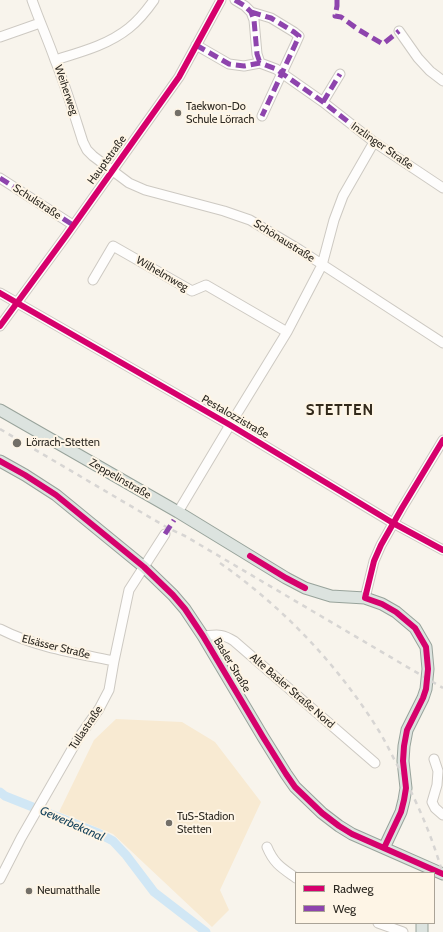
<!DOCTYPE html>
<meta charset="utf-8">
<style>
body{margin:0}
#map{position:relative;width:443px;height:932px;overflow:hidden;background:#f8f4ec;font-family:Cabin,sans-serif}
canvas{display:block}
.legend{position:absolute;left:295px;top:872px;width:140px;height:52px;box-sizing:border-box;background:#fef5e6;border:1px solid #aaa397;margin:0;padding:5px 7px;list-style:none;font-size:12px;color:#2c2821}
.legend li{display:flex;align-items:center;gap:8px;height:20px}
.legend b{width:20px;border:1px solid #aaa397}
</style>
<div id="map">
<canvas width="443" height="932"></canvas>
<ul class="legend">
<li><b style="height:5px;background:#d6006c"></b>Radweg</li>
<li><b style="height:5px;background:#8e44ad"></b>Weg</li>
</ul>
</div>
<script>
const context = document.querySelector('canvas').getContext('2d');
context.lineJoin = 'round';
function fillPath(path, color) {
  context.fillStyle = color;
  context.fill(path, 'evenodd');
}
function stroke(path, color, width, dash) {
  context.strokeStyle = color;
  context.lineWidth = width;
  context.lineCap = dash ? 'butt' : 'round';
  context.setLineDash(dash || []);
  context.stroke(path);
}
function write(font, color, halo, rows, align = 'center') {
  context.font = font + ' Cabin,sans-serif';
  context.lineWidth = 4;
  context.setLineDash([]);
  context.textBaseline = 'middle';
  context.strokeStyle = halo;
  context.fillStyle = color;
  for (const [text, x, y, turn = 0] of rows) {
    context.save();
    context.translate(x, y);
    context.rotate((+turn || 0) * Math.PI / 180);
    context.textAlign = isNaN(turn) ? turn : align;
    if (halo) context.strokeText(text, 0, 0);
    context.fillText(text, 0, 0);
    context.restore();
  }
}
const green = new Path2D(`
 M 116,719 L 182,722 L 215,742 L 261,802 L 220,890 L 229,910 L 212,927 L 113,834 L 59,812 L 94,740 Z`);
const canal = new Path2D(`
 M 0,792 L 5,796 L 98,833 L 113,841 L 126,855 L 154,892 L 206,932`);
const minor = new Path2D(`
 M 32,0 C 39,20 48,40 55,60 C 66,87 74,114 83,142 L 87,150 L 93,156 L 129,183 L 145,190 L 224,211 L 250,220 L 300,250 L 443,343
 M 235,0 L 245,6 L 251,12 L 254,20 L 257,54 L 260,63
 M 251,12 L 271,18 L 294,32 L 299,36 L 295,45 L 262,116
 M 399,31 L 418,58 L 430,71 L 443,81
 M 0,37 L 40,23
 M 196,45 L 229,64 L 244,66 L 260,63 L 276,69 L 323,102 L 374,142 L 443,188
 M 55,60 C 81,52 108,45 129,28 C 139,20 147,10 154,0
 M 323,102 L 340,74
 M 0,178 L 73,225
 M 93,280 L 113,246 L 192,291 L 206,285 L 287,332
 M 0,293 L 230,425 L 393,523 L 443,550
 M 0,326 L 66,236 L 179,77 L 221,0
 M 178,512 L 230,425 L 287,332 L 322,265 L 334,220 L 343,196 L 374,142
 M 365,598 L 374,561 L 381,545 L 402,508 L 443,440
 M 0,629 C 35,647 75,653 114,661
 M 203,636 C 217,635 221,633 234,641 L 375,763
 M 434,759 L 438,771 L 437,785 L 432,802 L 435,808 L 443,815
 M 267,847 C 274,864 282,868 296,878
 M 0,879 L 21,838 L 79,737 L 99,709 L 109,690 L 114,661 L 129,590 L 165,534
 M 378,923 L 403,932`);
const major = new Path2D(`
 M 0,410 L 178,512 L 286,578 L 305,588 L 331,596 L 365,598 L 382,604 L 396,612 L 415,628 L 426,647 L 428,669 L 426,689 L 423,698 L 407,730 L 404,746 L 403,761 L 406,788 L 404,800 L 401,812 L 384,848
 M 0,461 L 25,475 L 56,495 L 144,567 L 173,595 L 185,609 L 203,636 L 263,737 L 286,774 L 295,787 L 322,813 L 339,826 L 352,834 L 443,874
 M 422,923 L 422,932`);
const rail = new Path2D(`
 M 0,429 L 168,528 L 185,536 L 443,688
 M 220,563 C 284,608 338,665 379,731 C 385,741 390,751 395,761 C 415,797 432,835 443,875`);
const quiet = new Path2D(`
 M 235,0 L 245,6 L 251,12 L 254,20 L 257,54 L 260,63
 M 337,0 L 337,6 L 335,16 L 341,17 L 359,30 L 383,44 L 399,31
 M 251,12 L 271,18 L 294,32 L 299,36 L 295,45 L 262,116
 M 196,45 L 229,64 L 244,66 L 260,63 L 276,69 L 323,102 L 374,142
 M 323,102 L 340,74
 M 0,178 L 73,225
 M 165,534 L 174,520`);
const cycleway = new Path2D(`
 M 0,293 L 230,425 L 393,523 L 443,550
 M 0,326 L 66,236 L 179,77 L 221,0
 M 0,461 L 25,475 L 56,495 L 144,567 L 173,595 L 185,609 L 203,636 L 263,737 L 286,774 L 295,787 L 322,813 L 339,826 L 352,834 L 443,874
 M 250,556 L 286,578 L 305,588
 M 384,848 L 401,812 L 404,800 L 406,788 L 403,761 L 404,746 L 407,730 L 423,698 L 426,689 L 428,669 L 426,647 L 415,628 L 396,612 L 382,604 L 365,598 L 374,561 L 381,545 L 402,508 L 443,440`);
const markers = [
 [178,113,4,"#736f68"],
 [17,443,5,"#736f68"],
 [169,823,4,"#736f68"],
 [29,891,4,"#736f68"]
];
const streetNames = [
 ["Weiherweg",66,90,71],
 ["Inzlinger Straße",382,146,35],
 ["Hauptstraße",107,160,-54],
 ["Schulstraße",37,202,33],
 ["Schönaustraße",284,241,32],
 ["Wilhelmweg",162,274,30],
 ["Pestalozzistraße",235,417,30],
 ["Zeppelinstraße",120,479,30],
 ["Elsässer Straße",56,647,14],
 ["Basler Straße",232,665,59],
 ["Alte Basler Straße Nord",292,691,41],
 ["Tullastraße",86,728,-56]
];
const poiNames = [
 ["Taekwon-Do",186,107],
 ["Schule Lörrach",186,120],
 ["Lörrach-Stetten",26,443],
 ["TuS-Stadion",177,817],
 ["Stetten",177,830],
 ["Neumatthalle",37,891]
];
const waterNames = [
 ["Gewerbekanal",72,824,24]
];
const districtNames = [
 ["STETTEN",340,411]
];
fillPath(green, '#f8ead2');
stroke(canal, '#d1e7f5', 9);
stroke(minor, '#cdc9c2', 11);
stroke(major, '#98a39b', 13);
stroke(minor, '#fefdfc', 9);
stroke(major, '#dce3df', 11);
stroke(rail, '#d7d5d3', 2.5, [5, 5]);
stroke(quiet, '#8e44ad', 5, [10, 5]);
stroke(cycleway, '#d6006c', 6);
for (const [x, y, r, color] of markers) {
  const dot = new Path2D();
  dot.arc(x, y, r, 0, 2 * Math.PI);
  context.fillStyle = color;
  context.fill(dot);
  stroke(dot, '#fef5e6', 1.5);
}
write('11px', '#2c2821', '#fef5e6', streetNames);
write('11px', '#2c2821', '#fef5e6', poiNames, 'left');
write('italic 12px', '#113f59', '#fef5e6', waterNames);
context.letterSpacing = '1px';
write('bold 15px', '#32291b', '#fef5e6', districtNames);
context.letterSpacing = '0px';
</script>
